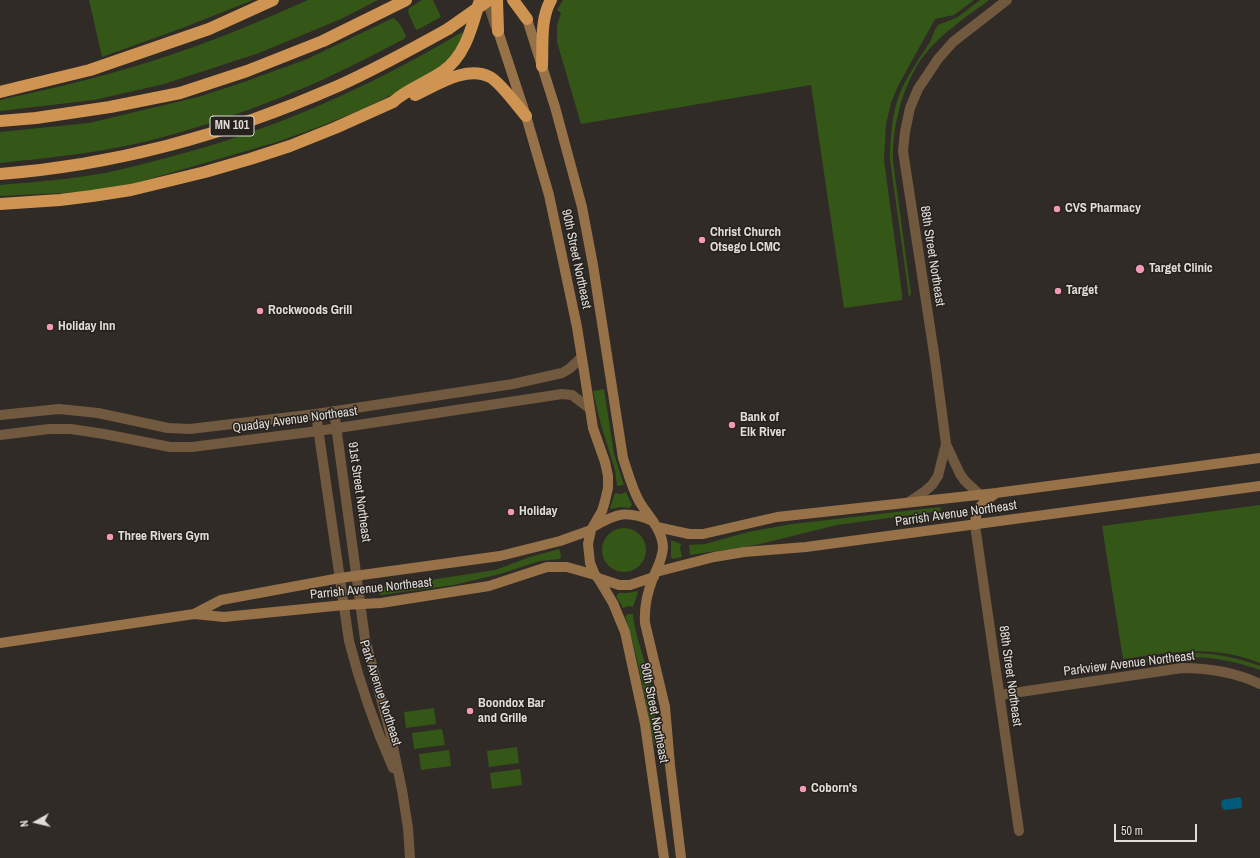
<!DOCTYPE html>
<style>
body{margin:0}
#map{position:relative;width:1260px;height:858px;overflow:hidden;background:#302b26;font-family:"Archivo Narrow",sans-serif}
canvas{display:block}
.north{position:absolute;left:16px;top:802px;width:40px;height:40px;-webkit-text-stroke:3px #26211c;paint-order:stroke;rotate:262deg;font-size:11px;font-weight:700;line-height:16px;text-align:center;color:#e0ddd9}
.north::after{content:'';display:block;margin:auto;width:14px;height:18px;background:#e0ddd9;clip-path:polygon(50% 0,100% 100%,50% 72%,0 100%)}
.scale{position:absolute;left:1114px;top:824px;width:83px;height:18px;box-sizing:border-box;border:2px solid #e0ddd9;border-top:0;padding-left:5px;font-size:12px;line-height:14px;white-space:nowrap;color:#e0ddd9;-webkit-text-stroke:3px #26211c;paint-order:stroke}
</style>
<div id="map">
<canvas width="1260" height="858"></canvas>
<div class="north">N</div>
<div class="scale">50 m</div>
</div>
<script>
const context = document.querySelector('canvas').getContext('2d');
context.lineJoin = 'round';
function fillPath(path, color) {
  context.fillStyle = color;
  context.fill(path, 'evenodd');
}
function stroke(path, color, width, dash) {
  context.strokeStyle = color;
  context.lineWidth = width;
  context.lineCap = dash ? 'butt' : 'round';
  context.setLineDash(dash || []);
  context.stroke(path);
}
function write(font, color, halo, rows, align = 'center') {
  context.font = font + ' "Archivo Narrow",sans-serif';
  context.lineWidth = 3;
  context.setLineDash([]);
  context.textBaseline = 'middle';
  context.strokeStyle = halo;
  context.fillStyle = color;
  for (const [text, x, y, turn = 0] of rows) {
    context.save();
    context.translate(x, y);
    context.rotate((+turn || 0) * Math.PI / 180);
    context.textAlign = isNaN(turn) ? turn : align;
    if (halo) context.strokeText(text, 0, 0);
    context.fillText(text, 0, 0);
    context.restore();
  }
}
const green = new Path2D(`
 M 89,0 L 253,0 L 185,27 L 102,57 Z
 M 308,0 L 378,0 L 341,19 L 259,53 L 164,84 L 94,100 L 0,111 L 0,100 C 59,87 119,73 176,53 C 221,38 265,19 308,0 Z
 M 422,0 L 433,0 L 441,17 L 417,30 L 415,28 L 408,12 L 409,8 Z
 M 563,0 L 974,0 L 954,15 L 935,19 L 898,86 L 891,103 L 886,124 L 884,160 L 902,294 L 902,300 L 844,308 L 811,85 L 581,124 L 557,42 L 557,25 L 561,13 L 557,10 Z
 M 980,0 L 989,0 C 965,18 937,36 920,61 C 902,88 892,128 893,161 L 911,294 L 909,297 L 890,160 C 890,139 892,115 899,95 C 907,76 919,59 930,42 C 933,36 934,30 938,25 L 958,17 Z
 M 393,18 C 400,21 403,30 406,36 L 404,39 C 377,53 350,67 322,80 C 265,105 205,127 144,142 C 97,153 48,158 0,163 L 0,132 L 89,123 L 198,97 L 244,82 L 307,59 Z
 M 462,32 L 462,38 L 452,59 L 420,81 L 363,109 L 316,128 L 277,142 L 129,185 L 81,192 L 0,196 L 0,185 C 35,182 71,179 105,173 C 124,169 143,164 162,159 C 269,132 367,89 462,32 Z
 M 604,389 L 614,454 L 624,485 L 617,486 L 615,470 L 601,425 L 593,391 Z
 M 626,492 L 632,505 L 629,508 L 620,507 L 611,509 L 610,508 L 615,493 L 620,494 Z
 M 1260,505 L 1260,663 C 1212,644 1172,652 1123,659 L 1102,526 Z
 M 940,507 L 941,511 L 837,525 L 756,545 L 690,555 L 689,545 L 705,544 L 748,532 L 792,524 Z
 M602 550a22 22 0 1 1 44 0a22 22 0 1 1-44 0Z
 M 671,540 L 681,544 L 680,549 L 682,557 L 673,559 L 671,557 Z
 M 559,549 L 561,555 L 560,559 L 540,561 L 500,574 L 454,585 L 380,595 L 378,588 L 495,570 L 530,557 Z
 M 637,591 L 638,592 L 633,607 L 629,606 L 623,608 L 616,596 L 619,593 L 628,593 Z
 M 629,614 L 633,614 C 634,633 644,656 648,674 C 654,697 655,721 658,745 L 654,745 C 645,702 639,658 625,616 Z
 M 1197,653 C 1219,654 1239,658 1260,666 L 1260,670 C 1243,664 1227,660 1209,658 C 1181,655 1152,662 1124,666 L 1123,662 Z
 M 434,708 L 436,724 L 406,728 L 404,712 Z
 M 442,729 L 445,745 L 414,749 L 412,733 Z
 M 517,747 L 519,763 L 489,767 L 487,751 Z
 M 449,750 L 451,766 L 421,770 L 419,754 Z
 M 520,769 L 522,785 L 492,789 L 490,773 Z`);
const water = new Path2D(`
 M 1240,797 L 1242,801 L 1242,808 L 1224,810 L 1221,806 L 1222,800 Z`);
const street = new Path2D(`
 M 487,0 L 495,25
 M 334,411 L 365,639 L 390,732 L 402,790 L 408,828 L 410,858
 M 316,414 L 349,641 C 360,684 375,727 393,768
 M 0,415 L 59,409 L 98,413 L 168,428 L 190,429 L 316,414 L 513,384 L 562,373 L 569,369 L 581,358
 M 0,435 L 49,429 L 71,429 L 104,434 L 170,447 L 192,447 L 318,431 L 562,394 L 572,395 L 589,408
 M 946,444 L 935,360 L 903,151 L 905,132 L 910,108 L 918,89 L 938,59 L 953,42 L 1007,0
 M 909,502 L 925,491 L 932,485 L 938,476 L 946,444 L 960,474 L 965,481 L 979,494
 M 975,525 L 1019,831
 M 1000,695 L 1182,668 C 1209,668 1235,672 1260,684`);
const secondary = new Path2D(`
 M 527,19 L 555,107 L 582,207 L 593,265 L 623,458 C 628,473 632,488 639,501 C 648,516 662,529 663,547 C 663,558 657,568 653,578 C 647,593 644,607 645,623 L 665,707 L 670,765 L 681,858
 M 498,31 L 526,116 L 549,195 L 577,327 L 593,428 L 605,462 L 608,476 L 608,488 L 605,501 L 602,511 L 591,530 L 588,544 L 590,563 L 595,575 L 598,578 L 619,585 L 630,585 L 654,577
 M 975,525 C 976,506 982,504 996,493
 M 593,527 C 617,513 626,510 653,521
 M 657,527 L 689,534 L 703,534 L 777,517 L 996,493 L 1260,458
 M 656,572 L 714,557 L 744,552 L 806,547 L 1260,486
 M 598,578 L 613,603 L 625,632 L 645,724 L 664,858
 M 194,614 L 221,600 L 340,578 L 500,556 L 560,541 L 591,530
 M 0,643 L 194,614 L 224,617 L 344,605 L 381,603 L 489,586 L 547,567 L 567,567 L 595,575`);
const highway = new Path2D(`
 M 497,0 L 498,31
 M 513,0 L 527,19
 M 542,66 C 543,45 540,19 551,0
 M 0,92 L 90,70 L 209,29 L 273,0
 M 415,95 C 437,85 466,65 490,77 C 500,82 518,107 526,116
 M 0,121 L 36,118 L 110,107 L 180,93 L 247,71 L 323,41 L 406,0
 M 0,174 C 116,165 231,133 338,86 C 376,69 412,49 448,29
 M 0,204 L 60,200 L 92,196 L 131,190 L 205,172 L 250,159 L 290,146 L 335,128 L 393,102 C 407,89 426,83 442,72 C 465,57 472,27 479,3`);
const highwayBridge = new Path2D(`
 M 448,29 L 489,0`);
const markers = [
 [1057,209,4,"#f09ab7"],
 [702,240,4,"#f09ab7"],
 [1140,269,5,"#f09ab7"],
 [1058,291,4,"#f09ab7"],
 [260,311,4,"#f09ab7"],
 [50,327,4,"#f09ab7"],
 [732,425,4,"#f09ab7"],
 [511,512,4,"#f09ab7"],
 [110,537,4,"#f09ab7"],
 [470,711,4,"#f09ab7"],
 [803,789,4,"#f09ab7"]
];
const shields = [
 [232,126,44]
];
const shieldNames = [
 ["MN 101",232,126]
];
const poiNames = [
 ["CVS Pharmacy",1065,209],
 ["Christ Church",710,233],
 ["Otsego LCMC",710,248],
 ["Target Clinic",1149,269],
 ["Target",1066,291],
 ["Rockwoods Grill",268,311],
 ["Holiday Inn",58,327],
 ["Bank of",740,418],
 ["Elk River",740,433],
 ["Holiday",519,512],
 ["Three Rivers Gym",118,537],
 ["Boondox Bar",478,704],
 ["and Grille",478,719],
 ["Coborn's",811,789]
];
const streetNames = [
 ["88th Street Northeast",932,256,81],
 ["90th Street Northeast",576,259,78],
 ["Quaday Avenue Northeast",295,420,-8],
 ["91st Street Northeast",359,492,82],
 ["Parrish Avenue Northeast",956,514,-8],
 ["Parrish Avenue Northeast",371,589,-6],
 ["Parkview Avenue Northeast",1129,664,-7],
 ["88th Street Northeast",1010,676,82],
 ["Park Avenue Northeast",380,693,72],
 ["90th Street Northeast",654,713,79]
];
fillPath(green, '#345617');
fillPath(water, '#005b79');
stroke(street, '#715940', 10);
stroke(secondary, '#977148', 10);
stroke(highway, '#cf9452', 12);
stroke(highwayBridge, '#cf9452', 12);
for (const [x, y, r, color] of markers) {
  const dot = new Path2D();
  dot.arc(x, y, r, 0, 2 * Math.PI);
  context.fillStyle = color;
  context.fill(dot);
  stroke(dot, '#26211c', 1.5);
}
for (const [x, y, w] of shields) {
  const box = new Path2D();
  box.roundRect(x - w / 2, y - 10, w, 20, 3);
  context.fillStyle = '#26211c';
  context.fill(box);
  stroke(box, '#e0ddd9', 1);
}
write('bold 12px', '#e0ddd9', null, shieldNames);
write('bold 13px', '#e0ddd9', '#26211c', poiNames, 'left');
write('13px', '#e0ddd9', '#26211c', streetNames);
</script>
